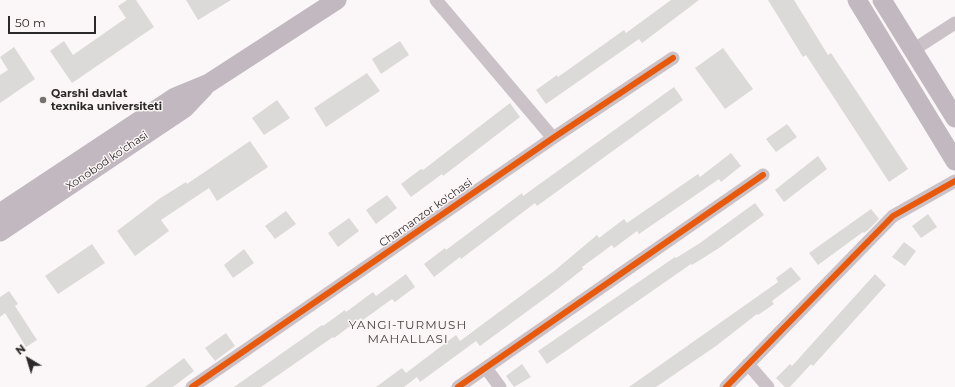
<!DOCTYPE html>
<style>
body{margin:0}
#map{position:relative;width:955px;height:387px;overflow:hidden;background:#fbf6f7;font-family:Montserrat,sans-serif}
canvas{display:block}
.north{position:absolute;left:8px;top:339px;width:40px;height:40px;-webkit-text-stroke:3px #fcf5f6;paint-order:stroke;rotate:322deg;font-size:11px;font-weight:700;line-height:16px;text-align:center;color:#2b2929}
.north::after{content:'';display:block;margin:auto;width:14px;height:18px;background:#2b2929;clip-path:polygon(50% 0,100% 100%,50% 72%,0 100%)}
.scale{position:absolute;left:8px;top:16px;width:88px;height:18px;box-sizing:border-box;border:2px solid #2b2929;border-top:0;padding-left:5px;font-size:12px;line-height:14px;white-space:nowrap;color:#2b2929;-webkit-text-stroke:3px #fcf5f6;paint-order:stroke}
</style>
<div id="map">
<canvas width="955" height="387"></canvas>
<div class="north">N</div>
<div class="scale">50 m</div>
</div>
<script>
const context = document.querySelector('canvas').getContext('2d');
context.lineJoin = 'round';
function fillPath(path, color) {
  context.fillStyle = color;
  context.fill(path, 'evenodd');
}
function stroke(path, color, width, dash) {
  context.strokeStyle = color;
  context.lineWidth = width;
  context.lineCap = dash ? 'butt' : 'round';
  context.setLineDash(dash || []);
  context.stroke(path);
}
function write(font, color, halo, rows, align = 'center') {
  context.font = font + ' Montserrat,sans-serif';
  context.lineWidth = 3;
  context.setLineDash([]);
  context.textBaseline = 'middle';
  context.strokeStyle = halo;
  context.fillStyle = color;
  for (const [text, x, y, turn = 0] of rows) {
    context.save();
    context.translate(x, y);
    context.rotate((+turn || 0) * Math.PI / 180);
    context.textAlign = isNaN(turn) ? turn : align;
    if (halo) context.strokeText(text, 0, 0);
    context.fillText(text, 0, 0);
    context.restore();
  }
}
const building = new Path2D(`
 M 127,0 L 136,0 L 154,27 L 72,83 L 50,51 L 64,41 L 73,55 L 126,18 L 118,6 Z
 M 186,0 L 231,0 L 198,20 Z
 M 671,0 L 699,0 L 642,43 L 639,39 L 546,104 L 536,90 L 557,75 L 558,77 L 624,30 L 626,33 Z
 M 768,0 L 794,0 L 828,55 L 831,53 L 908,169 L 889,182 L 806,55 L 803,57 Z
 M 400,41 L 409,55 L 381,74 L 372,59 Z
 M 14,47 L 35,79 L 0,103 L 0,75 L 8,70 L 0,57 Z
 M 723,48 L 753,89 L 725,109 L 695,68 Z
 M 367,73 L 380,91 L 326,127 L 314,108 Z
 M 674,87 L 683,100 L 537,206 L 535,203 L 461,259 L 460,257 L 434,277 L 424,264 L 445,248 L 446,250 L 522,193 L 523,196 Z
 M 277,100 L 290,118 L 264,135 L 252,118 Z
 M 510,103 L 520,117 L 443,176 L 442,174 L 411,197 L 401,184 L 421,169 L 423,170 Z
 M 787,124 L 797,137 L 776,152 L 766,139 Z
 M 250,141 L 268,167 L 217,201 L 209,188 L 161,220 L 169,231 L 135,256 L 117,231 L 159,199 L 186,182 L 187,184 Z
 M 731,153 L 741,166 L 721,182 L 719,179 L 639,234 L 637,231 L 614,248 L 612,245 L 582,267 L 583,269 L 559,288 L 480,346 L 476,341 L 420,382 L 417,377 L 404,387 L 376,387 L 402,368 L 406,373 L 456,335 L 460,341 L 553,272 L 597,235 L 599,238 L 624,219 L 627,223 L 698,174 L 700,177 Z
 M 818,156 L 827,169 L 784,202 L 775,190 Z
 M 387,195 L 397,208 L 376,224 L 366,210 Z
 M 755,203 L 764,215 L 719,248 L 692,265 L 691,264 L 547,364 L 538,351 L 675,257 L 676,258 L 700,243 Z
 M 871,209 L 879,219 L 868,230 L 864,233 L 863,232 L 818,265 L 809,253 Z
 M 286,211 L 296,224 L 275,239 L 265,226 Z
 M 928,214 L 937,227 L 921,238 L 912,226 Z
 M 349,218 L 359,231 L 338,247 L 328,233 Z
 M 904,242 L 916,251 L 905,266 L 892,257 Z
 M 92,244 L 105,263 L 58,294 L 45,276 Z
 M 244,249 L 254,263 L 233,278 L 224,265 Z
 M 791,267 L 801,279 L 772,301 L 774,304 L 758,315 L 757,314 L 716,346 L 656,387 L 629,387 L 778,282 L 776,278 Z
 M 406,274 L 415,287 L 395,302 L 392,299 L 363,320 L 361,318 L 334,338 L 333,337 L 261,387 L 234,387 L 322,325 L 323,326 L 345,310 L 346,312 L 373,292 L 376,296 Z
 M 875,274 L 886,285 L 813,366 L 811,364 L 790,387 L 785,387 L 776,378 L 790,364 L 792,366 Z
 M 9,291 L 18,304 L 15,306 L 37,340 L 26,347 L 5,313 L 0,317 L 0,297 Z
 M 226,333 L 235,346 L 215,361 L 205,348 Z
 M 184,358 L 194,371 L 173,387 L 145,387 Z
 M 522,364 L 531,377 L 514,387 L 506,376 Z`);
const minor = new Path2D(`
 M 436,0 L 553,138
 M 913,50 L 955,23
 M 748,364 L 768,387
 M 486,368 L 500,387
 M 192,387 L 553,138 L 673,58
 M 458,387 L 763,175
 M 726,387 L 893,216 L 955,181`);
const secondary = new Path2D(`
 M 857,0 L 955,161
 M 882,0 L 955,118
 M 0,213 L 175,97 L 209,83 L 337,0
 M 0,232 L 185,108 L 204,88`);
const cycleway = new Path2D(`
 M 192,387 L 553,138 L 673,58
 M 458,387 L 763,175
 M 726,387 L 893,216 L 955,181`);
const markers = [
 [43,100,4,"#747171"]
];
const poiNames = [
 ["Qarshi davlat",51,94],
 ["texnika universiteti",51,107]
];
const streetNames = [
 ["Xonobod ko'chasi",107,161,-34],
 ["Chamanzor ko'chasi",426,213,-35]
];
const neighbourhoodNames = [
 ["YANGI-TURMUSH",408,325],
 ["MAHALLASI",408,339]
];
fillPath(building, '#dcd9d9');
stroke(minor, '#cbc2c8', 13);
stroke(secondary, '#c2b8bf', 19);
stroke(cycleway, '#e8590c', 6);
for (const [x, y, r, color] of markers) {
  const dot = new Path2D();
  dot.arc(x, y, r, 0, 2 * Math.PI);
  context.fillStyle = color;
  context.fill(dot);
  stroke(dot, '#fcf5f6', 1.5);
}
write('bold 11px', '#2b2929', '#fcf5f6', poiNames, 'left');
write('11px', '#2b2929', '#fcf5f6', streetNames);
context.letterSpacing = '1px';
write('12px', '#484344', '#fcf5f6', neighbourhoodNames);
context.letterSpacing = '0px';
</script>
